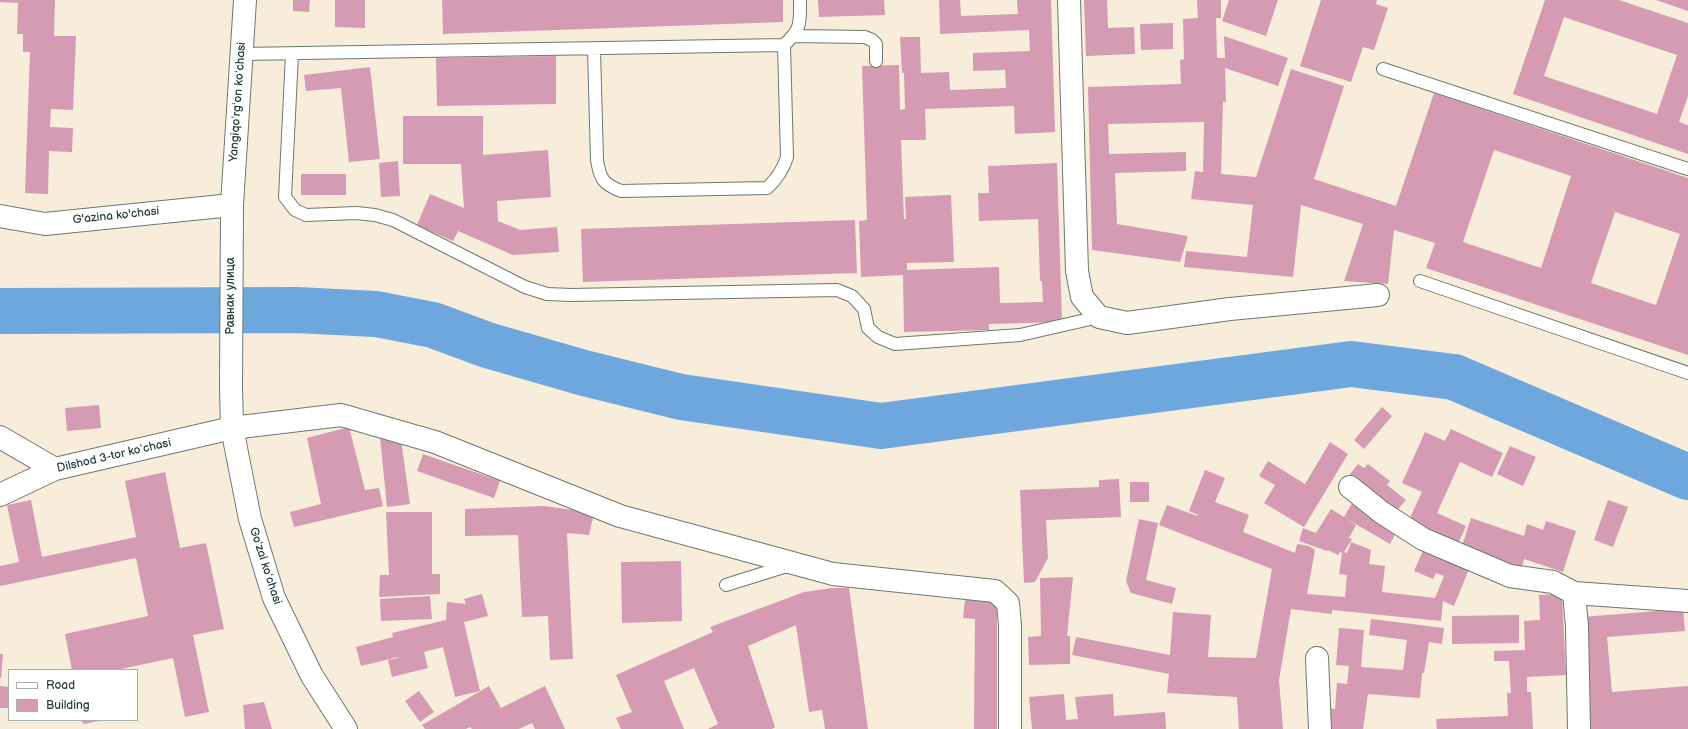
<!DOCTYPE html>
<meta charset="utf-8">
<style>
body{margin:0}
#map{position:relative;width:1688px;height:729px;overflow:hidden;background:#f8ecdb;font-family:"Balsamiq Sans",sans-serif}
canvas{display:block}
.legend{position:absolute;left:8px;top:669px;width:130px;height:52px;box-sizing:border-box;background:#fff;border:1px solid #a5b1ae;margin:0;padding:5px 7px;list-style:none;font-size:12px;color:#1f3d34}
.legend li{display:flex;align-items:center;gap:8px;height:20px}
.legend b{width:20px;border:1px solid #a5b1ae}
</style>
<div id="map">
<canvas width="1688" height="729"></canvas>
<ul class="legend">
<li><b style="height:5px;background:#fff"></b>Road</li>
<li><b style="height:11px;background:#d49bb2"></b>Building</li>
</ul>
</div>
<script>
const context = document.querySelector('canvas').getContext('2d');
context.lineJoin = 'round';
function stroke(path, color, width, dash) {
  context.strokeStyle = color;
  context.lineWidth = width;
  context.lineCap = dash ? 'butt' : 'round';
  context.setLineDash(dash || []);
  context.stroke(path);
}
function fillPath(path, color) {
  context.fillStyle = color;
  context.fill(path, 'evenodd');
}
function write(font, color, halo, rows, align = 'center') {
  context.font = font + ' "Balsamiq Sans",sans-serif';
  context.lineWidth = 3.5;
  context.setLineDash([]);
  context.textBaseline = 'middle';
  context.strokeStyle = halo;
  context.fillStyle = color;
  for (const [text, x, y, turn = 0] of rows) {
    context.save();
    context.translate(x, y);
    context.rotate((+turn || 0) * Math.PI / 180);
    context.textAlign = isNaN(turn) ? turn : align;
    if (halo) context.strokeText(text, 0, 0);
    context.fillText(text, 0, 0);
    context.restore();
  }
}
const river = new Path2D(`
 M 0,311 L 296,310 L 376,314 L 433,325 L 487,345 L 584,373 L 681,397 L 881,426 L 1351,364 L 1454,377 L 1688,477`);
const building = new Path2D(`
 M 0,0 L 55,0 L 54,36 L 76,36 L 73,110 L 51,109 L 50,127 L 73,128 L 72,152 L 49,151 L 48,194 L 25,193 L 30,52 L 23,52 L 23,34 L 17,34 L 18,3 L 0,2 Z
 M 293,0 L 310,0 L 309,12 L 293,11 Z
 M 335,0 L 365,0 L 365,28 L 335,27 Z
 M 442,0 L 783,0 L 783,22 L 443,34 Z
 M 818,0 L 884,0 L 885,15 L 819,17 Z
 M 939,0 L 960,0 L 961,16 L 1018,14 L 1017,0 L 1051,0 L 1055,132 L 1015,134 L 1014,106 L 925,109 L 926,140 L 901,140 L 904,219 L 906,219 L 905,197 L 951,195 L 954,262 L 907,263 L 907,270 L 999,267 L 1000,303 L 1043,302 L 1042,281 L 1040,281 L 1038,219 L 979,221 L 978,193 L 989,193 L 988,166 L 1057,163 L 1062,322 L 989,324 L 989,330 L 904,332 L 903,275 L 861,277 L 859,221 L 867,220 L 862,66 L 899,65 L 900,110 L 905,109 L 904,73 L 902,73 L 900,37 L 920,37 L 921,73 L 949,72 L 950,90 L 1006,88 L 1005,70 L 973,71 L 973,53 L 1030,51 L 1029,30 L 940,34 Z
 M 1084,0 L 1107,0 L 1108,28 L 1134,27 L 1135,54 L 1086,56 Z
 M 1197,0 L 1221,0 L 1221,18 L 1216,18 L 1217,58 L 1225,58 L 1224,36 L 1288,58 L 1278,86 L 1225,68 L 1226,102 L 1223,102 L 1221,174 L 1256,177 L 1291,69 L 1344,86 L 1314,179 L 1396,206 L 1434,93 L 1688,178 L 1688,355 L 1426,268 L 1435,243 L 1394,230 L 1388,284 L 1344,281 L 1363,224 L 1301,205 L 1293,277 L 1184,267 L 1186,251 L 1247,257 L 1253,205 L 1191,199 L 1195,171 L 1203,172 L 1204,122 L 1108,124 L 1109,154 L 1186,152 L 1186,171 L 1115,173 L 1117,224 L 1188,236 L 1180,262 L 1092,250 L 1088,87 L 1181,84 L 1180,60 L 1184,59 L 1183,19 L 1198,18 ZM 1494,150 L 1571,176 L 1541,268 L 1463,242 ZM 1615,212 L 1680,234 L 1656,305 L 1591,283 Z
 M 1229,0 L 1278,0 L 1266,36 L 1222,21 Z
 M 1321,0 L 1377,0 L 1376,4 L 1388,8 L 1374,50 L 1363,47 L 1351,82 L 1300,66 Z
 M 1545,0 L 1619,0 L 1688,23 L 1688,96 L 1679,122 L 1688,125 L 1688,154 L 1513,94 ZM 1564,17 L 1677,55 L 1657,114 L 1544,76 Z
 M 1656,0 L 1688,0 L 1688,11 Z
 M 1173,23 L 1173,49 L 1141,50 L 1140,24 Z
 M 556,56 L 556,104 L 437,106 L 436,58 Z
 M 370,67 L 380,159 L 349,162 L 341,88 L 306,91 L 304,75 Z
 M 403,116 L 483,116 L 483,155 L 548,150 L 551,197 L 497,201 L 498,221 L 520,230 L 557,227 L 559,252 L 513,255 L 458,231 L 453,241 L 417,225 L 430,194 L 464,208 L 461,164 L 403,164 Z
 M 398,161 L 400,196 L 381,197 L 379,163 Z
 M 301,174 L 346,174 L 346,195 L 301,195 Z
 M 855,220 L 857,273 L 583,282 L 581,229 Z
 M 99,405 L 101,428 L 67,431 L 65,408 Z
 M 1382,407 L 1392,416 L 1364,449 L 1354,440 Z
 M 349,427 L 365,490 L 379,488 L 383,506 L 294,527 L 290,512 L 321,504 L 307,438 Z
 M 1451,429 L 1503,453 L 1492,477 L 1460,462 L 1437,513 L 1466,526 L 1457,546 L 1407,524 L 1422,492 L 1402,483 L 1425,432 L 1445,441 Z
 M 380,437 L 401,440 L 410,504 L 387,507 Z
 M 1330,442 L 1348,454 L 1304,527 L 1264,503 L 1275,485 L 1259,476 L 1268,461 L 1305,484 Z
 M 1510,446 L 1536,457 L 1523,486 L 1497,474 Z
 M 423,454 L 500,481 L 494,498 L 417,471 Z
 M 1358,464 L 1364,468 L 1368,464 L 1390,481 L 1387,485 L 1406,500 L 1393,515 L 1347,478 Z
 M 1205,470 L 1225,478 L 1215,502 L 1249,515 L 1243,532 L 1295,553 L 1297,544 L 1309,546 L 1315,550 L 1307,594 L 1345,597 L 1347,575 L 1339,574 L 1342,553 L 1340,552 L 1338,555 L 1328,550 L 1327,551 L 1299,541 L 1303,528 L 1316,533 L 1331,509 L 1344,517 L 1354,500 L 1399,527 L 1390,544 L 1347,519 L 1356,525 L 1349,538 L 1352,539 L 1344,552 L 1347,553 L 1351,542 L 1371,550 L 1369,564 L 1385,566 L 1382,592 L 1435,598 L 1444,576 L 1436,573 L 1433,579 L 1414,571 L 1426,544 L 1471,564 L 1454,606 L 1443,601 L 1441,621 L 1332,610 L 1332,614 L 1291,609 L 1279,680 L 1283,729 L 1239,729 L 1237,697 L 1167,693 L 1169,674 L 1072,655 L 1076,637 L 1170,655 L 1173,612 L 1211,615 L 1208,657 L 1256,658 L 1272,569 L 1159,525 L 1167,505 L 1197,516 L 1198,515 L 1189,511 Z
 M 165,472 L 180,548 L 206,543 L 224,629 L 193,635 L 209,712 L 185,717 L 173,658 L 116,670 L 72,670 L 65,634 L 148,616 L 136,558 L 0,586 L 0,566 L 19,562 L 7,505 L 31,500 L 42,557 L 136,537 L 125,481 Z
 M 1119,479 L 1121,517 L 1046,520 L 1048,558 L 1035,582 L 1024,583 L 1020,490 L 1099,487 L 1099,480 Z
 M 1130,482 L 1149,482 L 1149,502 L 1130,502 Z
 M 1608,500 L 1628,507 L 1613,547 L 1594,540 Z
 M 544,506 L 594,513 L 589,535 L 567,533 L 573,659 L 550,660 L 548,616 L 522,617 L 518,535 L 465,536 L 465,509 Z
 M 386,512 L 432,512 L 432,574 L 440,574 L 440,594 L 379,597 L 380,575 L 389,575 Z
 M 1471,518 L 1524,536 L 1527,524 L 1543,530 L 1546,521 L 1576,531 L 1563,572 L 1524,559 L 1521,570 L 1461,549 Z
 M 1139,519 L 1158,523 L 1146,580 L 1176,588 L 1172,604 L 1131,593 L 1126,581 Z
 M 681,561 L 682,621 L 622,623 L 621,562 Z
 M 1073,577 L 1067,636 L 1070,636 L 1070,664 L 1029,665 L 1028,637 L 1041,636 L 1040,578 Z
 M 832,588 L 849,588 L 868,729 L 825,729 L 822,710 L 809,712 L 796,625 L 748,646 L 775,727 L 772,729 L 708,729 L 718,724 L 694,668 L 664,681 L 684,729 L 621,729 L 616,718 L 632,712 L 616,675 L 713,632 L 710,627 L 804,592 Z
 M 966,591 L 997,601 L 997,729 L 974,729 L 975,619 L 963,618 Z
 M 482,594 L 488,616 L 464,622 L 480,691 L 455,697 L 443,647 L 424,652 L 428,668 L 392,677 L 388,660 L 398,658 L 398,657 L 361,666 L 356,647 L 393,637 L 392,633 L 446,620 L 447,602 L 466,604 L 464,599 Z
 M 1562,594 L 1566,675 L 1527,677 L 1527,692 L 1531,692 L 1533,729 L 1437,729 L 1436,719 L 1508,716 L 1507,693 L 1511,693 L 1509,661 L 1494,661 L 1494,651 L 1525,650 L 1524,621 L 1540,620 L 1539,595 Z
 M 430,596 L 432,619 L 381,621 L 380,599 Z
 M 1683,609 L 1685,631 L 1607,637 L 1612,692 L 1688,686 L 1688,729 L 1590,729 L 1582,617 Z
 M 1519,615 L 1519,643 L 1452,644 L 1452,616 Z
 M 1371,619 L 1444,628 L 1442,644 L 1429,642 L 1424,673 L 1422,673 L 1420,698 L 1368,694 L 1363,729 L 1327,729 L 1329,708 L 1335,709 L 1337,683 L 1347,684 L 1349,666 L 1336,665 L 1339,628 L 1364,630 L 1361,667 L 1403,670 L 1407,640 L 1369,635 Z
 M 0,654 L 3,654 L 1,678 L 0,678 Z
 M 0,686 L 9,687 L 9,708 L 0,708 Z
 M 489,686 L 501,708 L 545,686 L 565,729 L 535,729 L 532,723 L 519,729 L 472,729 L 470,727 L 466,729 L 425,729 L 422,725 Z
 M 419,691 L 434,712 L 420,722 L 405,701 Z
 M 1064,694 L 1066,720 L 1078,719 L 1075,697 L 1113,694 L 1114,716 L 1165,712 L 1166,729 L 1032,729 L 1029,697 Z
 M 264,702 L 272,729 L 245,729 L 243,705 Z
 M 82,720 L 99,720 L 99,721 L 83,724 Z`);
const lane = new Path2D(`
 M 794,36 L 865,37 L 872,40 L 876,44 L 876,61
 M 594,49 L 597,160 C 600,179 603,184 621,191 L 767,188 C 777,179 783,170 787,157 L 784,45
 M 242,54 L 784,45 C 802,29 800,22 800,0
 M 292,54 L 285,197 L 295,210 L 306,215 L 356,213 L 375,215 L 393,220 L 525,287 L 547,294 L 571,295 L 837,290 L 852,296 L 864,309 L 868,328 L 878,337 L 895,344 L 1020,335 L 1099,317
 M 1383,69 L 1688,169
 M 1420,281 L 1688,373
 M 726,585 L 790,565`);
const street = new Path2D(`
 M 1069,0 L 1077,271 L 1082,297 L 1099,317 L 1127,323 L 1230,309 L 1378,295
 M 0,216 L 45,224 L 232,205
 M 0,437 L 55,469
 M 1350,487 L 1381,512 L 1423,539 L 1510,576 L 1553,582 L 1574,593 L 1577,626 L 1579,729
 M 0,495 L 55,469 L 232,428 L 341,415 L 435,442 L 620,516 L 833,574 L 995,591 L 1008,603 L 1010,625 L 1010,729
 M 1574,593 L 1688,601
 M 1317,658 L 1320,729`);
const secondary = new Path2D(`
 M 245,0 L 232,205 L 231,387 L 232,428 L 250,519 L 274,598 L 312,676 L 346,729`);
const streetNames = [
 ["Yangiqoʻrgʻon koʻchasi",238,102,-86],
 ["G'azina ko'chasi",116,216,-6],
 ["Равнак улица",231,296,-90],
 ["Dilshod 3-tor koʻchasi",114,456,-13],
 ["Goʻzal koʻchasi",265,566,72]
];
stroke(river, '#6ea7dd', 46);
fillPath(building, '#d49bb2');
stroke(lane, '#6b7a6e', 14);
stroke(street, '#6b7a6e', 24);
stroke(secondary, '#6b7a6e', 24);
stroke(lane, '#fff', 12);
stroke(street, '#fff', 22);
stroke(secondary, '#fff', 22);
write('12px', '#1f3d34', '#fff', streetNames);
</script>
